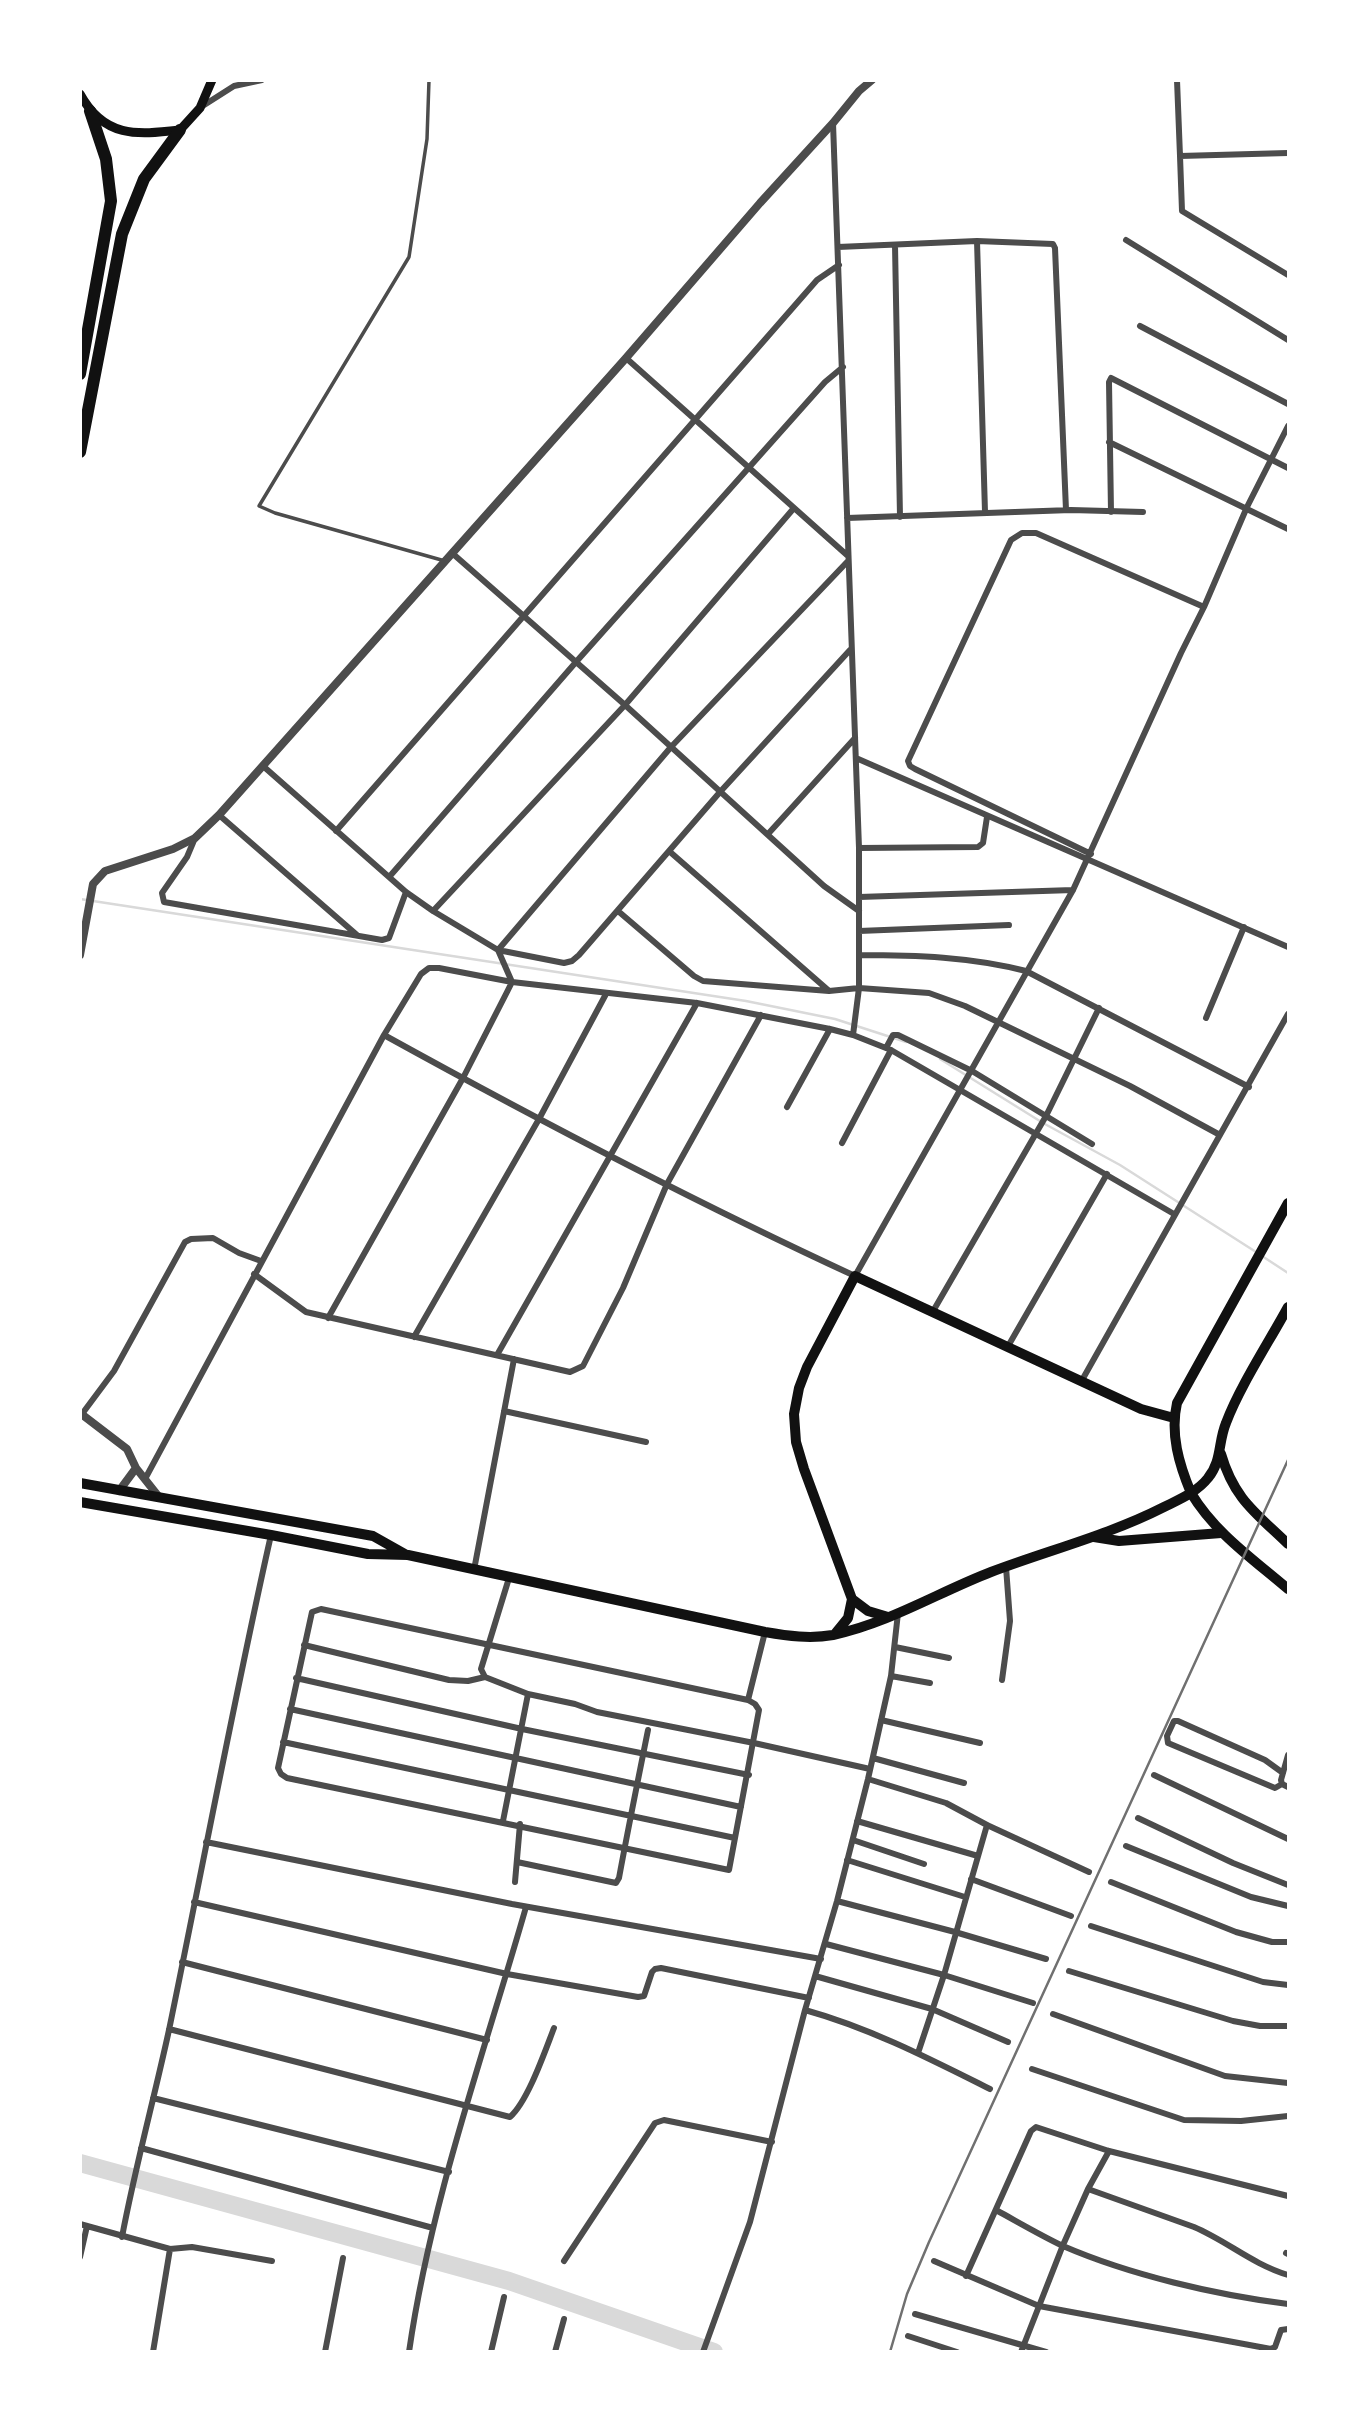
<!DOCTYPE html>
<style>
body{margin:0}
#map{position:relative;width:1369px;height:2432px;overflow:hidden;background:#fff;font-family:"DejaVu Sans",sans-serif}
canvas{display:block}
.frame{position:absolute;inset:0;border:82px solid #fff;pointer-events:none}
</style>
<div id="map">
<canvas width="1369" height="2432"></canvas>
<div class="frame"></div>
</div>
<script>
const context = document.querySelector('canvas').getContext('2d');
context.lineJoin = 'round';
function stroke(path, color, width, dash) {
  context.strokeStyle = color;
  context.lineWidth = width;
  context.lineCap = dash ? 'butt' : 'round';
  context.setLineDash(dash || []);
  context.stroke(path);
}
const stream = new Path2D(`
 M 80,899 L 746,1001 L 835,1019 L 906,1042
 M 940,1059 L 1043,1123 L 1120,1165 L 1256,1252
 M 1262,1256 L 1288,1273`);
const river = new Path2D(`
 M 80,2163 L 509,2281 L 714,2352`);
const service = new Path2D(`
 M 429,80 L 427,139 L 409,257 L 259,506 L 275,513 L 445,561`);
const minor = new Path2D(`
 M 1177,80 L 1180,156 L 1288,153
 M 201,107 L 234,86 L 262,80
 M 833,123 L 859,848 L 859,988 L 853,1035
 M 1180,156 L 1182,211 L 1288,275
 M 1126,240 L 1288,340
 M 977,241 L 985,512
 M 895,245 L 900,517
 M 838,247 L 977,241 L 1053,244 L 1055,248 L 1066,510
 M 1140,326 L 1288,404
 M 626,358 L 848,556
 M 1109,442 L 1288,529
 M 1111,512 L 1109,382 L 1111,378 L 1288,468
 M 847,518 L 1071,510 L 1143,512
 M 452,553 L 625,705 L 824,886 L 859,911
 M 856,758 L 1288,947
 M 263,766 L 406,892 L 433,911 L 498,950 L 564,963 L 572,961 L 579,955 L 720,792 L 850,650
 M 219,815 L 357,935
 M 336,831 L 817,280 L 839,265
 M 768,834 L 855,738
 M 195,838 L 187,857 L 162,893 L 164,902 L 382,940 L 389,938 L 406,892
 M 859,848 L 978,847 L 983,843 L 987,817
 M 669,851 L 828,990
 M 1091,854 L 915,769 L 910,766 L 908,761 L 1011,540 L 1022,533 L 1036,533 L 1204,607
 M 390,876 L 576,662 L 825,382 L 843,367
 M 859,897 L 1073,890
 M 433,911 L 625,705 L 794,508
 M 618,911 L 694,976 L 703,981 L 829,991 L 859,988 L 929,993 L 965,1006 L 1130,1086 L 1220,1135
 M 859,931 L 1009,925
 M 859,955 C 916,955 971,957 1026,971 L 1249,1087
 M 1206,1018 L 1244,927
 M 384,1035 C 538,1120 695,1202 855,1276 L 1073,890 L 1181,653 L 1204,607 L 1247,507 L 1288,426
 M 886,1048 L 893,1035 L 898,1035 L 972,1071 L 1092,1144
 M 787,1107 L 830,1029
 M 842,1143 L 891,1050
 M 254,1274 L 306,1312 L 570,1372 L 583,1366 L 623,1288 L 667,1184 L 761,1015
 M 932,1313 L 1046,1116 L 1099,1008
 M 328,1318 L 463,1078 L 507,992 L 512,982 L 498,950 L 671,747 L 848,561
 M 414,1337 L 539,1119 L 606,994
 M 1007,1348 L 1107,1174
 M 497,1355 L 697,1003
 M 1081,1382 L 1288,1014
 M 504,1411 L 646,1442
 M 82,1414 L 114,1371 L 185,1242 L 191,1239 L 213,1238 L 239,1253 L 261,1261
 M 145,1479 L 384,1035 L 421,974 L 429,968 L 439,968 L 512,982 L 697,1003 L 830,1029 L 853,1035 L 891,1050 L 1174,1214
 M 474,1570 L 514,1359
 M 304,1645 L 449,1680 L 468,1681 L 485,1677
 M 895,1647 L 949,1658
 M 891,1676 L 930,1683
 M 296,1678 L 522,1729 L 749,1775
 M 1002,1680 L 1010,1621 L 1006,1567
 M 528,1694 L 575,1704 L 597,1712 L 754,1743 L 870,1769
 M 748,1700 L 321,1609 L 312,1612 L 278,1768 L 281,1774 L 287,1778 L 729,1870 L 759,1710 L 755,1704 L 748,1700 L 765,1632
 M 290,1709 L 741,1807
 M 881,1720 L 980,1743
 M 283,1742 L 735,1838
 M 1288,1755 L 1281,1780 L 1282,1784 L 1288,1787
 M 873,1758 L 964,1783
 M 1154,1775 L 1288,1839
 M 868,1779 L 946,1803 L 987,1825 L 1089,1872
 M 1282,1784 L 1275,1788 L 1168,1743 L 1167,1736 L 1174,1721 L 1178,1721 L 1265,1760 L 1283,1773
 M 1138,1818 L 1233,1863 L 1288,1885
 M 503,1821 L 528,1694 L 485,1677 L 481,1669 L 509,1578
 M 857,1821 L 978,1856
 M 853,1840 L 924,1864
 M 206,1842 L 512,1904 L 821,1959
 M 1126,1846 L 1251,1897 L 1288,1906
 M 847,1860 L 965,1897
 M 517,1862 L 616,1883 L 619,1878 C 628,1829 638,1780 648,1730
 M 971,1879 L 1071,1916
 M 515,1882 L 520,1824
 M 1111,1882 L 1236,1932 L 1272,1942 L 1288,1942
 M 837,1901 L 955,1932 L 1046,1959
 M 194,1902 L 507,1974 L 638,1997 L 644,1996 L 652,1972 L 655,1969 L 661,1968 L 809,1998
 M 1091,1926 L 1263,1982 L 1288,1985
 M 826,1944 L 944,1975 L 1033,2003
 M 182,1962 L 487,2040
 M 1069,1971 L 1233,2021 L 1260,2026 L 1288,2026
 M 815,1976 L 932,2009 L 1008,2042
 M 805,2010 C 870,2028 930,2059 990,2089
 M 1053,2014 L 1225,2076 L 1288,2083
 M 169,2029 L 510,2117 C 528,2101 545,2051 554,2028
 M 918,2053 L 944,1975 L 987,1825
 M 1032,2069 L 1184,2120 L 1241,2121 L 1288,2116
 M 153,2098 L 449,2172
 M 141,2148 L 433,2228
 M 1088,2189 L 1194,2227 C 1227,2241 1252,2264 1288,2275
 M 996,2210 C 1018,2222 1040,2235 1063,2246 C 1130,2275 1216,2295 1288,2304
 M 80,2224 L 170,2249 L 192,2247 L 272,2261
 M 122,2237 C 135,2168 154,2099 169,2030 C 203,1865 234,1699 271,1535
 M 1286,2253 L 1288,2254
 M 80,2257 L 87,2226
 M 564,2261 L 655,2123 L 664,2120 L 772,2142
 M 934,2261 L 1039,2306 L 1271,2349 L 1275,2347 L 1281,2330 L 1288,2329
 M 966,2276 L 1031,2131 L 1036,2127 L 1109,2151 L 1288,2196
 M 915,2314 L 1046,2352
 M 908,2336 L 957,2352
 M 153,2352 L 170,2249
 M 325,2352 L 343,2258
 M 409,2352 C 431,2199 484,2054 526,1907
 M 491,2352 L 504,2297
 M 555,2352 L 564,2319
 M 703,2352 L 750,2222 L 805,2010 L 837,1901 L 868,1779 L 891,1676 L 898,1613
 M 1021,2352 L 1063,2245 L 1088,2189 L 1109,2151`);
const tertiary = new Path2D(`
 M 80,955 L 93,884 L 105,871 L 173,849 L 195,838 L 219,815 L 626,358 L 760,203 L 833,123 L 859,91 L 872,80
 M 80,1413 L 127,1449 L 136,1468 L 159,1497
 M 119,1491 L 136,1468`);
const secondary = new Path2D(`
 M 80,94 C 104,138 136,135 180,130 L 200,108 L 212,80`);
const primary = new Path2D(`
 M 1221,1454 C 1234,1499 1256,1513 1288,1544
 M 1191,1493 C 1215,1533 1253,1559 1288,1589`);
const trunk = new Path2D(`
 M 80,1483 L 373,1536 L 405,1554
 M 1191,1493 C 1179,1464 1170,1434 1177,1403 L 1288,1203
 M 80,1502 L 271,1535 L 368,1554 L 408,1555 L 765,1632 C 788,1636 810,1639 833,1635 C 889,1623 939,1592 991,1572 C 1049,1550 1109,1535 1164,1507 C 1180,1499 1197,1492 1208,1478 C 1222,1461 1218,1442 1226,1423 C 1240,1386 1269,1342 1288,1307
 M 1094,1537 L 1119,1541 L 1221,1533
 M 888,1617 L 868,1611 L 852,1599 L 804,1469 L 796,1442 L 794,1414 L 799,1388 L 807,1367 L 855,1276 L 1141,1409 L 1174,1418
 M 835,1634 L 848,1618 L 852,1599`);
const motorway = new Path2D(`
 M 80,374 L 111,201 L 106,159 L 90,111
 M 80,452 L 122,234 L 144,179 L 180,130`);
const rail = new Path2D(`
 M 890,2352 L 907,2294 L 929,2242 L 1288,1460`);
stroke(stream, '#d9d9d9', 2.5);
stroke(river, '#d9d9d9', 18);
stroke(service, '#4c4c4c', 3.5);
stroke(minor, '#4c4c4c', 6);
stroke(tertiary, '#4c4c4c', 8);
stroke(secondary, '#111', 9);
stroke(primary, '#111', 10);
stroke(trunk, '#111', 10);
stroke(motorway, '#111', 12);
stroke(rail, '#707070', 2.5);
</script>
